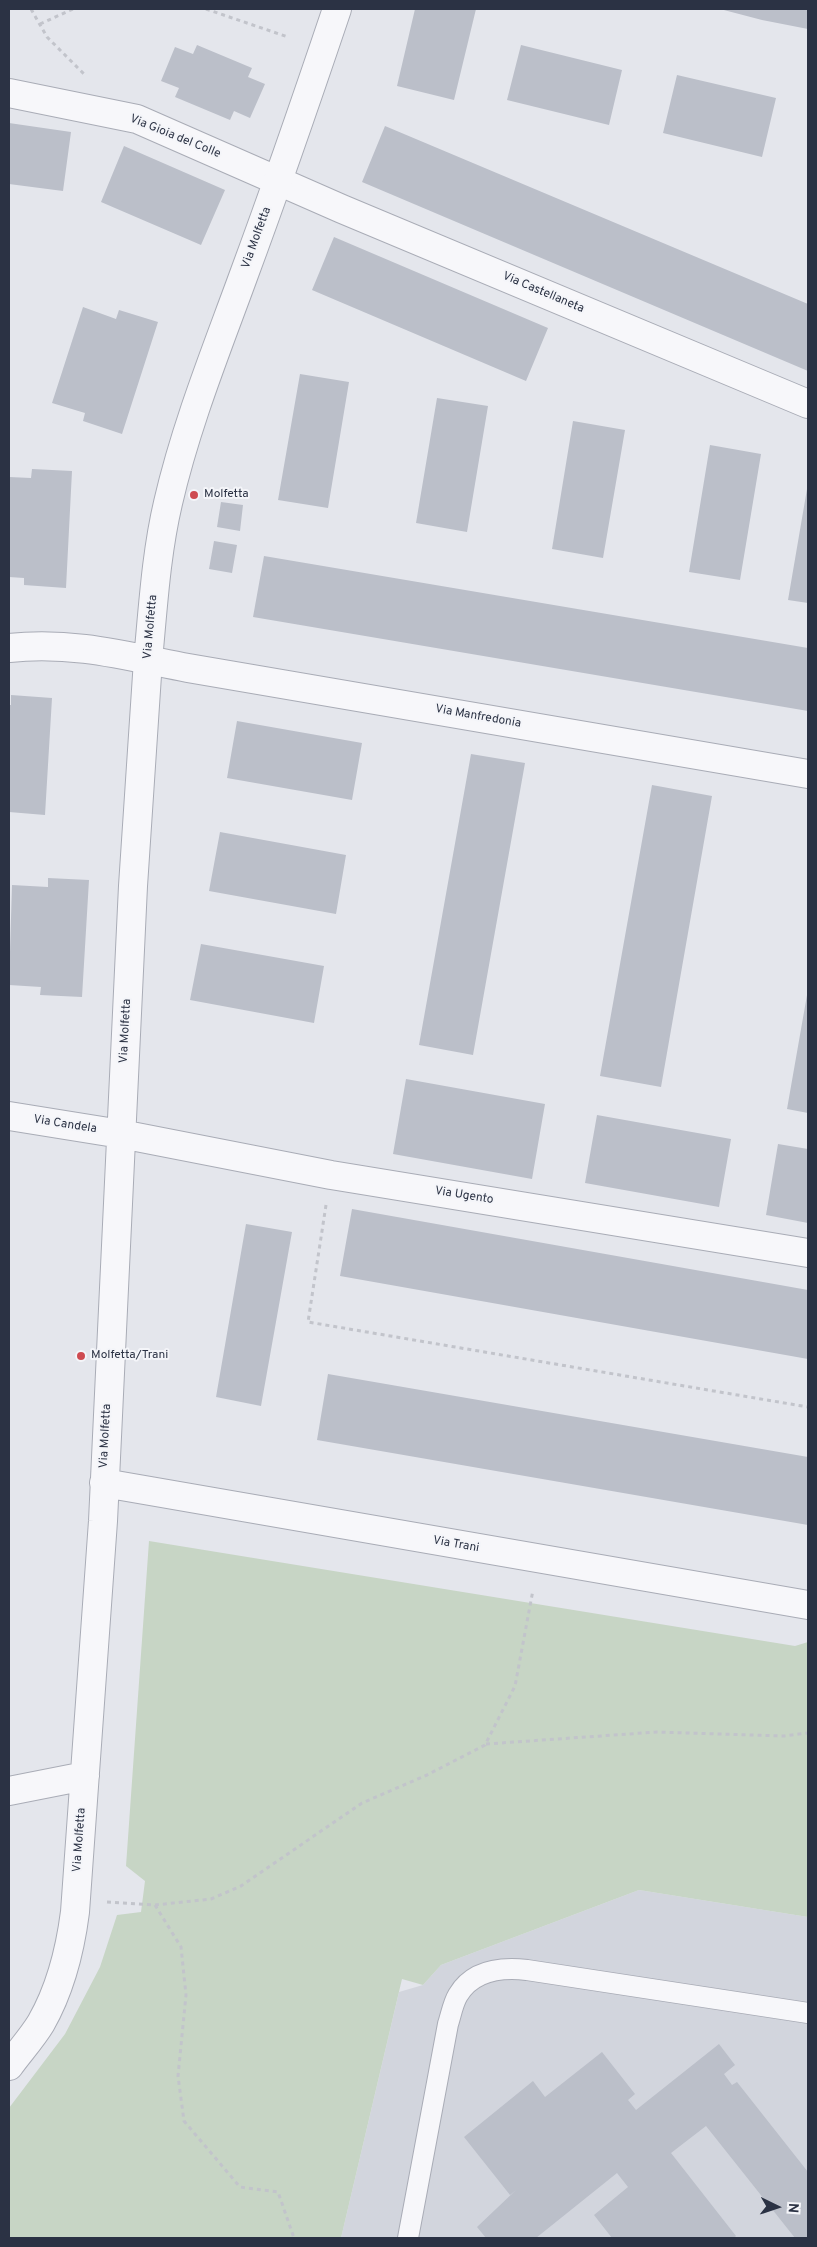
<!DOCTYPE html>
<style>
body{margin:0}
#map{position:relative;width:817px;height:2247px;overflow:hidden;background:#e4e6ec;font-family:Overpass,sans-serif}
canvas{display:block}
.frame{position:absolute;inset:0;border:10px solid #2b3244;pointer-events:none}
.north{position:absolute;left:752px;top:2182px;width:50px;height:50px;-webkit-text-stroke:4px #f4f5f9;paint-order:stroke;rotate:94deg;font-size:14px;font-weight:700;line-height:20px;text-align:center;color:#2b3244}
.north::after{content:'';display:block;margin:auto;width:18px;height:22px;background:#2b3244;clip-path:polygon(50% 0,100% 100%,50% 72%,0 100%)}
</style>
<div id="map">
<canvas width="817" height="2247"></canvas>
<div class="frame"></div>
<div class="north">N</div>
</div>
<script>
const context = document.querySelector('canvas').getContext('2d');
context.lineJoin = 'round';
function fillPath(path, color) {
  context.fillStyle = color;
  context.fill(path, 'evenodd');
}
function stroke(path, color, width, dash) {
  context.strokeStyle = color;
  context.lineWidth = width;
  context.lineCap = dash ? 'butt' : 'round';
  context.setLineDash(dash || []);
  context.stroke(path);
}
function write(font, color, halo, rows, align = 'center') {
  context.font = font + ' Overpass,sans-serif';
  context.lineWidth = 4;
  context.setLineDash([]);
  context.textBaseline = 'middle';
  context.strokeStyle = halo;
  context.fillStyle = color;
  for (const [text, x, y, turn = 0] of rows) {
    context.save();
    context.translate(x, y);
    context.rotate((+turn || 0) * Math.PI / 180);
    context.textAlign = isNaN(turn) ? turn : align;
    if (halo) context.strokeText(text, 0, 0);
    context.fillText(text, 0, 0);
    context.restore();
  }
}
const built = new Path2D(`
 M 639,1890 L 808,1917 L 808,2238 L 341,2238 L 399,1992 L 423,1985 L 441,1965 Z`);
const green = new Path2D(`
 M 149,1541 L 795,1646 L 808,1642 L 808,1917 L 639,1890 L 441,1965 L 423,1985 L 402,1979 L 341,2238 L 9,2238 L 9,2108 L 65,2034 L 100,1967 L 117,1915 L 141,1912 L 145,1881 L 126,1866 Z`);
const building = new Path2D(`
 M 415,9 L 476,9 L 454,100 L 397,86 Z
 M 720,9 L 808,9 L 808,29 L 762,20 Z
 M 197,45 L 252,68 L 248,77 L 265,84 L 250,118 L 234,111 L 230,120 L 175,97 L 179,88 L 161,81 L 175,47 L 193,54 Z
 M 521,45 L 622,70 L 609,125 L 507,100 Z
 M 677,75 L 776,98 L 762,157 L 663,133 Z
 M 9,123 L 71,132 L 63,191 L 9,184 Z
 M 385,126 L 808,304 L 808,371 L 362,182 Z
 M 124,146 L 225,190 L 201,245 L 101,202 Z
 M 334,237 L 548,328 L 526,381 L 312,290 Z
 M 83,307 L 116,319 L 119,310 L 158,322 L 122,434 L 83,421 L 85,413 L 52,403 Z
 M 300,374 L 349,382 L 328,508 L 278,500 Z
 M 437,398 L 488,406 L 467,532 L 416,523 Z
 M 573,421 L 625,430 L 603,558 L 552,549 Z
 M 710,445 L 761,454 L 740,580 L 689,572 Z
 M 32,469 L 72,471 L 66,588 L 24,585 L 24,578 L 9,577 L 9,477 L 31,478 Z
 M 807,489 L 808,489 L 808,603 L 788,600 Z
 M 221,502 L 243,505 L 240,531 L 217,527 Z
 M 214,541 L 237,545 L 232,573 L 209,569 Z
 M 264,556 L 808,648 L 808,711 L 253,617 Z
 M 11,695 L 52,698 L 45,815 L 9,812 L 9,705 L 11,705 Z
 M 237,721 L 362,743 L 352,800 L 227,778 Z
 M 471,754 L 525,763 L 473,1055 L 419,1045 Z
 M 652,785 L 712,796 L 661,1087 L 600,1076 Z
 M 220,832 L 346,855 L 336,914 L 209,891 Z
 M 48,878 L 89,880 L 82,997 L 40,995 L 41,987 L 9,985 L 12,885 L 48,887 Z
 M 201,944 L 324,966 L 314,1023 L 190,1000 Z
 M 807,995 L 808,995 L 808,1113 L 787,1109 Z
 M 406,1079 L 545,1104 L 532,1179 L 393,1154 Z
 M 597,1115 L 731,1139 L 719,1207 L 585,1183 Z
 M 778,1144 L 808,1149 L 808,1223 L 766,1215 Z
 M 352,1209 L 808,1290 L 808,1359 L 340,1276 Z
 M 246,1224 L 292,1232 L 261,1406 L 216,1397 Z
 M 328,1374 L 808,1457 L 808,1525 L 317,1440 Z
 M 719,2044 L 735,2065 L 724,2074 L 732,2085 L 737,2082 L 808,2172 L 808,2238 L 795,2238 L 706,2126 L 671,2153 L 736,2236 L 734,2238 L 612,2238 L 594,2215 L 628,2187 L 617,2173 L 536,2238 L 486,2238 L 477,2227 L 516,2190 L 510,2195 L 464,2137 L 533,2081 L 545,2097 L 602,2052 L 635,2094 L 628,2100 L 636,2110 Z`);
const path = new Path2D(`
 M 31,9 L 47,37 L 86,76
 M 206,9 L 288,37
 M 40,24 L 73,9
 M 326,1205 L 308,1322 L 808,1407
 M 486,1744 L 657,1732 L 784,1736 L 808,1733
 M 107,1902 L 155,1905 L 211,1899 L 241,1886 L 362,1803 L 427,1775 L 485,1745 L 515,1686 L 533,1590
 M 155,1905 L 181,1947 L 186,1995 L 178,2076 L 184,2121 L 240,2187 L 278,2192 L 294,2238`);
const service = new Path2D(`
 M 408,2238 L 448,2024 C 451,2015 453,2003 458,1995 C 473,1970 501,1967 527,1970 L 808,2013`);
const minor = new Path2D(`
 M 9,93 L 137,119 L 342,209 L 808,404
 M 9,1116 L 121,1134 L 331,1175 L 808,1253
 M 104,1483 L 808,1605
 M 9,1791 L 85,1776
 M 9,2066 C 19,2052 32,2038 41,2023 C 61,1988 70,1951 75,1912 L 103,1521 L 133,886 L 148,660`);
const tertiary = new Path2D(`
 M 9,648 C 73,641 126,656 188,668 L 808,774
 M 148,660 C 153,608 156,554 168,503 C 186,425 216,351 243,277 C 276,188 307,98 337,9`);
const markers = [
 [194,495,5,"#ce4b51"],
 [81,1356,5,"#ce4b51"]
];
const streetNames = [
 ["Via Gioia del Colle",175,137,22],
 ["Via Molfetta",257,238,-70],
 ["Via Castellaneta",543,293,23],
 ["Via Molfetta",151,627,-85],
 ["Via Manfredonia",478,717,10],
 ["Via Molfetta",126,1031,-87],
 ["Via Candela",65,1125,9],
 ["Via Ugento",464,1196,9],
 ["Via Molfetta",106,1436,-87],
 ["Via Trani",456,1545,10],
 ["Via Molfetta",80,1840,-86]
];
const poiNames = [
 ["Molfetta",204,495],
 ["Molfetta/Trani",91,1356]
];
fillPath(built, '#d2d5dd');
fillPath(green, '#c7d5c5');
fillPath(building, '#bbbfc9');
stroke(service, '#a9acb6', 22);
stroke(minor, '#a9acb6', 30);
stroke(tertiary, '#a9acb6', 30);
stroke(path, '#c2c4cb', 3, [4, 4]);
stroke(service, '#f7f7fa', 20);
stroke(minor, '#f7f7fa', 28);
stroke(tertiary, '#f7f7fa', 28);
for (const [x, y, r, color] of markers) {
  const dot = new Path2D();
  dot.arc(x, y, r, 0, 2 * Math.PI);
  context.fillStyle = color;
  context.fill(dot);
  stroke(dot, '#f4f5f9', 2);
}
write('12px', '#2b3244', '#f4f5f9', streetNames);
write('12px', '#2b3244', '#f4f5f9', poiNames, 'left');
</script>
